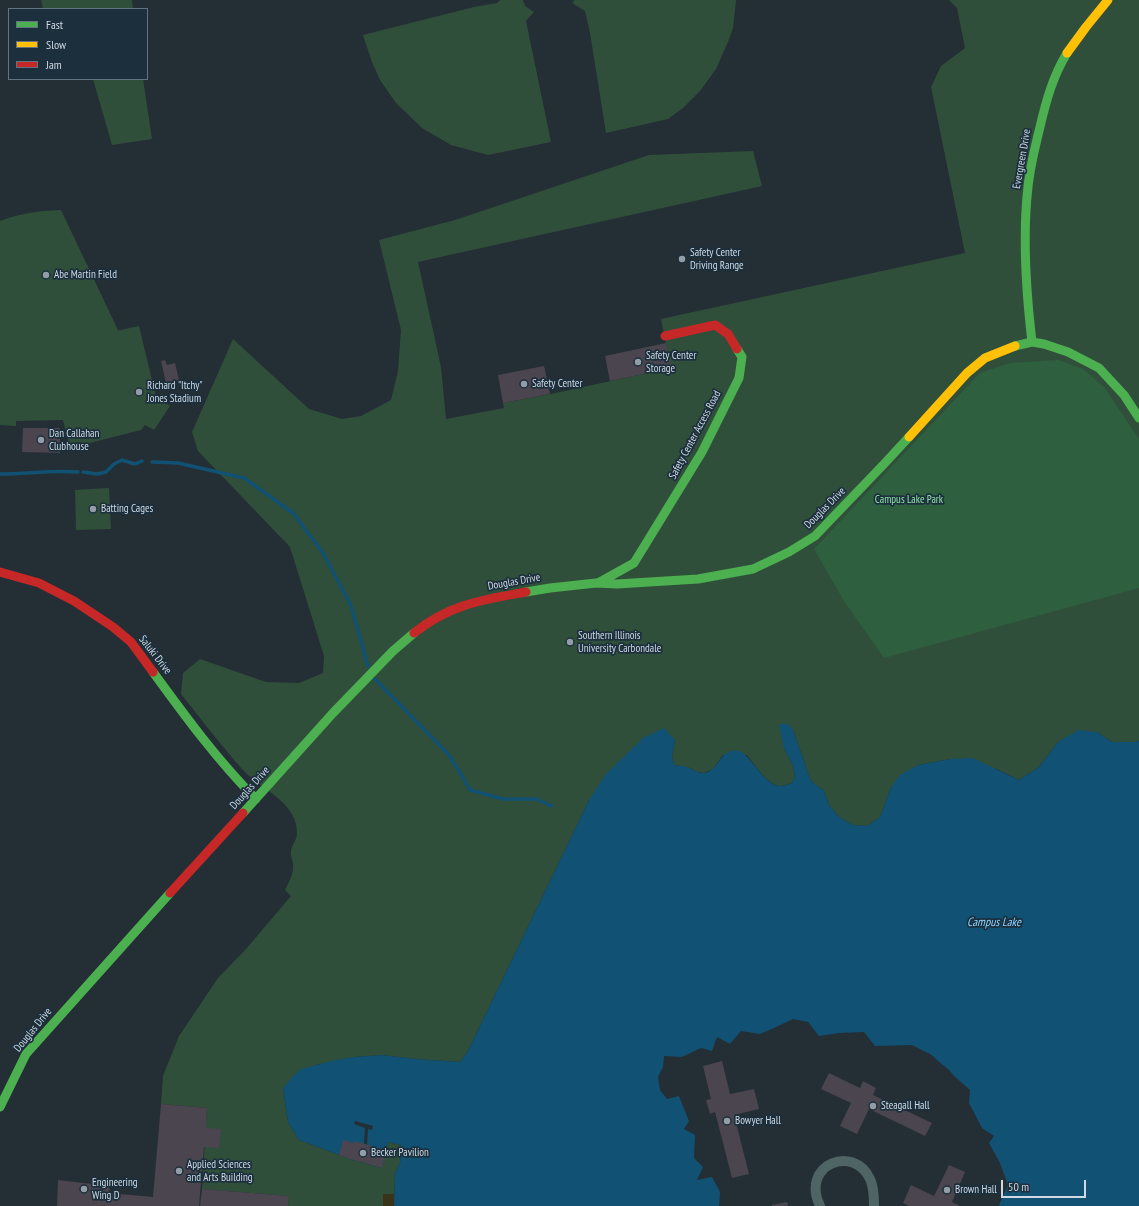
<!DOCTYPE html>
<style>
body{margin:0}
#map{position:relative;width:1139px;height:1206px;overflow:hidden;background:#242e35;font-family:"PT Sans Narrow",sans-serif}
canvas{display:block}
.legend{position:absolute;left:8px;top:8px;width:140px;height:72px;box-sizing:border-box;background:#1c2f3d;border:1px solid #63737f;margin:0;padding:5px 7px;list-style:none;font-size:12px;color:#ced9e3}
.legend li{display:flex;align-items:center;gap:8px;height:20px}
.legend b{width:20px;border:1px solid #63737f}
.scale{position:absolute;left:1001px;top:1180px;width:85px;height:18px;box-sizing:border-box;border:2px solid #ced9e3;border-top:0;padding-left:5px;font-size:12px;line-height:14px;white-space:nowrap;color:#ced9e3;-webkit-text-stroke:3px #1c2f3d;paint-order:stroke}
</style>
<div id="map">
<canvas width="1139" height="1206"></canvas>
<ul class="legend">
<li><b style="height:5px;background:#4caf50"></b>Fast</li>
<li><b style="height:5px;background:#ffc107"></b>Slow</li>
<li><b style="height:5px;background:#c62828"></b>Jam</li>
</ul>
<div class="scale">50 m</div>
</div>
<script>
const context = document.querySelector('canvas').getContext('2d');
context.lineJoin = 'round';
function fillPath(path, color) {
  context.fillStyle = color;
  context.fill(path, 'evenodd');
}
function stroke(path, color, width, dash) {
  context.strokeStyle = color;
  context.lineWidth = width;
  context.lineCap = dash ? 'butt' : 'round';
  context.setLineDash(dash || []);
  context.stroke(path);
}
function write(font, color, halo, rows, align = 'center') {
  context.font = font + ' "PT Sans Narrow",sans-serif';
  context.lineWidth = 3.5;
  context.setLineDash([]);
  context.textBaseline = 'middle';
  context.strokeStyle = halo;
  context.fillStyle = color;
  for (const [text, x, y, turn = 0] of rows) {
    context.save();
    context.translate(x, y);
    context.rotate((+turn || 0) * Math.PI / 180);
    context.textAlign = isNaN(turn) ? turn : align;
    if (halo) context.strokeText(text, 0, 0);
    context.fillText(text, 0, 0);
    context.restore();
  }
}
const green = new Path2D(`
 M 41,0 L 132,0 L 133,9 L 43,9 Z
 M 500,0 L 523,0 L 525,6 L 534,12 L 526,21 L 551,142 L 488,155 L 451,145 L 422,128 L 396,103 L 380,80 L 372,62 L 363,35 L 474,7 L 497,3 Z
 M 575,0 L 736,0 L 733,28 L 728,42 L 716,69 L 700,91 L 683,108 L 668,119 L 606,133 L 590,33 L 585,11 L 572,3 Z
 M 949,0 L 1139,0 L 1139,741 L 1136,742 L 1112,742 L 1097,732 L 1058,742 L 1039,767 L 1019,780 L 997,769 L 950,759 L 918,765 L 891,787 L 880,817 L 867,826 L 853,825 L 839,817 L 829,805 L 824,791 L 812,782 L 808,774 L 805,764 L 793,730 L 784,748 L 793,766 L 795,777 L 792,783 C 788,784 783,786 779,786 C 767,784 754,764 747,755 L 723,755 L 713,769 L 704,773 L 697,772 L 690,768 L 674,765 L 672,756 L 675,740 L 589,800 L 468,1051 L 460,1062 L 415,1059 L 382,1055 L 354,1057 L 316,1065 L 283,1088 L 288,1122 L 299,1140 L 350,1159 L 381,1168 L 388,1142 L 401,1145 L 400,1163 L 395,1173 L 394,1206 L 288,1206 L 289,1196 L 202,1189 L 207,1108 L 161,1104 L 163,1076 L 179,1036 L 218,978 L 246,949 L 291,896 L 285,890 C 289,882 294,874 293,864 C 293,860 290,856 291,852 C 291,846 296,841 297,835 C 299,802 259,789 241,768 C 220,744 201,719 181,694 L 183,673 L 200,659 L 266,682 L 299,683 L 323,673 L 324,656 L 290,547 L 198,451 L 192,432 L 233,339 L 309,409 L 342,419 L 361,416 L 391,400 L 398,371 L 401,330 L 379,240 L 455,220 L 649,155 L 753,151 L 762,186 L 418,262 L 441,367 L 446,419 L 504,408 L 503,403 L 551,394 L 671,368 L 661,319 L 965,253 L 931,87 L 941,66 L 965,48 L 957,8 Z
 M 93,79 L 143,79 L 152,139 L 112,145 Z
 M 61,210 L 118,330 L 116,331 L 139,326 L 156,397 L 170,406 L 154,430 L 145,425 L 141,430 L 70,448 L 63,420 L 16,421 L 16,426 L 0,425 L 0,221 C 22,213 37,211 61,210 Z
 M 109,488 L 111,529 L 76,530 L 75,490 Z`);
const forest = new Path2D(`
 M 1058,360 L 1083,369 L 1104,387 L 1139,439 L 1139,588 L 884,658 L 844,601 L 814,549 L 980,373 L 1010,363 Z`);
const sand = new Path2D(`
 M 383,1194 L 394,1194 L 394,1206 L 383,1206 Z`);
const water = new Path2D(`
 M 783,723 L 789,725 L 793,730 L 805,764 L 808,774 L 812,782 L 824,791 L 829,805 L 839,817 L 853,825 L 867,826 L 880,817 L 891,787 L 900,775 L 918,765 L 950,759 L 973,758 L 1019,780 L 1039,767 L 1058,742 L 1078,730 L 1097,732 L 1112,742 L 1136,742 L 1139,741 L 1139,1206 L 1000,1206 L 999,1205 L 1008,1185 L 1000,1163 L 989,1143 L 994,1136 L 982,1128 L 969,1103 L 970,1090 L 954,1076 L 949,1070 L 930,1054 L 912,1045 L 875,1046 L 864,1032 L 839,1033 L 819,1036 L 808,1022 L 793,1019 L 774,1028 L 760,1034 L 741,1031 L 730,1044 L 717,1037 L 712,1051 L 701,1048 L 682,1057 L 664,1056 L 663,1067 L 658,1077 L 660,1090 L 667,1099 L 679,1096 L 689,1121 L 684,1129 L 695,1135 L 694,1158 L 703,1167 L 697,1180 L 712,1177 L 720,1192 L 719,1206 L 394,1206 L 395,1173 L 400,1163 L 401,1145 L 388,1142 L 382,1168 L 350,1159 L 299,1140 L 288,1122 L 283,1088 L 296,1073 L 301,1069 L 336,1060 L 354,1057 L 382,1055 L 415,1059 L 460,1062 L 468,1051 L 589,800 L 605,775 L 643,738 L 664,728 L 675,740 L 672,756 L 674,765 C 679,766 685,766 690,768 C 694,770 699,774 704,773 C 719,772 720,747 738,751 C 743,752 747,756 750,760 C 757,768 768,785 780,786 C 784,786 788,784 792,783 L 795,777 L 793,766 L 784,748 L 779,725 Z`);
const pier = new Path2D(`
 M 355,1121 L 373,1126 L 372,1130 L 368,1129 L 367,1145 L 364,1144 L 365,1128 L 354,1124 Z`);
const stream = new Path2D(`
 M 152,462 L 178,463 L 244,478 L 293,513 L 323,553 L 351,606 L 368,666
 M 83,472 L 97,474 L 106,472 L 114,464 L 122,460 L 135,464 L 142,461
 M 0,474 C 26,474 52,470 78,472
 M 375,679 L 448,754 L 461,774 L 470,790 L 503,799 L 536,799 L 552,806`);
const building = new Path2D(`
 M 666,343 L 672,368 L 610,381 L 605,356 Z
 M 165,360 L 167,365 L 175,363 L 179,380 L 166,383 L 161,361 Z
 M 544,366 L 550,394 L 503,403 L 498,375 Z
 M 23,428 L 60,428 L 60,453 L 22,452 Z
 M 722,1061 L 730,1094 L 754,1089 L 759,1109 L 734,1115 L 749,1174 L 732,1178 L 715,1112 L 710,1114 L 706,1100 L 711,1099 L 703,1066 Z
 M 829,1073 L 860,1088 L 863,1081 L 876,1088 L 873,1095 L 932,1123 L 925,1136 L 869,1109 L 857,1134 L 840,1126 L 851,1103 L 821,1089 Z
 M 161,1104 L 207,1108 L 206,1128 L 221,1129 L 219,1148 L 204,1147 L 199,1206 L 57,1206 L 58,1180 L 110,1186 L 109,1193 L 153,1197 Z
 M 343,1140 L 354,1143 L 354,1141 L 386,1150 L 382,1168 L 350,1159 L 339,1155 Z
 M 949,1165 L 965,1172 L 952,1202 L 960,1206 L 909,1206 L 903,1203 L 911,1185 L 934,1196 Z
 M 202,1189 L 289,1196 L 288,1206 L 200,1206 Z
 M 787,1202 L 788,1206 L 772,1206 L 772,1205 Z`);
const street = new Path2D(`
 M 820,1206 C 800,1164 854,1144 870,1179 C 874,1187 874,1197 874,1206`);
const fast = new Path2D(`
 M 1032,342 C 1026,291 1022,238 1028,187 C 1030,167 1035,147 1040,127 C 1046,101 1053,76 1067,53
 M 1015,346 L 1032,342 L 1044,344 L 1068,352 L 1099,368 L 1124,395 L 1139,418
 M 598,583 L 634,563 L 702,452 L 739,378 L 742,357 L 737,349
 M 526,592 L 550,588 L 596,583 L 617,584 L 698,579 L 753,569 L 789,552 L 815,536 L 884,464 L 909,437
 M 153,672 C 185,716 218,761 256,799
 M 243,813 L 333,713 L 393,651 L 414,633
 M 0,1107 L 26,1054 L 170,893`);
const slow = new Path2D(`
 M 1067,53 L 1086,27 L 1108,0
 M 909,437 L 967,373 L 985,358 L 1015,346`);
const jam = new Path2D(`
 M 665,336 L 715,325 L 728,334 L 737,349
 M 0,572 L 39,583 L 74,601 L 113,627 L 131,642 L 153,672
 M 414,633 C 450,604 482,600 526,592
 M 170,893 L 243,813`);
const markers = [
 [682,259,4,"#929da6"],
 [46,275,4,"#929da6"],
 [638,362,4,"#929da6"],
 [524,384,4,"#929da6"],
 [139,392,4,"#929da6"],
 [41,440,4,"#929da6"],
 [93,509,4,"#929da6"],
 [570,642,4,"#929da6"],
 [873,1106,4,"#929da6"],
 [727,1121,4,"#929da6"],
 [363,1153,4,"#929da6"],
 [179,1171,4,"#929da6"],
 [84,1189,4,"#929da6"],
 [947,1190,4,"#929da6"]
];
const streetNames = [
 ["Evergreen Drive",1022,159,-80],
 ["Safety Center Access Road",695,435,-62],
 ["Douglas Drive",825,508,-45],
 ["Douglas Drive",514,582,-10],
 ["Saluki Drive",155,655,52],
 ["Douglas Drive",250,788,-48],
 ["Douglas Drive",33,1030,-51]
];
const poiNames = [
 ["Safety Center",690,253],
 ["Driving Range",690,266],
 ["Abe Martin Field",54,275],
 ["Safety Center",646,356],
 ["Storage",646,369],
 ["Safety Center",532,384],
 ["Richard \"Itchy\"",147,386],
 ["Jones Stadium",147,399],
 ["Dan Callahan",49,434],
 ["Clubhouse",49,447],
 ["Batting Cages",101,509],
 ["Southern Illinois",578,636],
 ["University Carbondale",578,649],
 ["Steagall Hall",881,1106],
 ["Bowyer Hall",735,1121],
 ["Becker Pavilion",371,1153],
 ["Applied Sciences",187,1165],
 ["and Arts Building",187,1178],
 ["Engineering",92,1183],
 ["Wing D",92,1196],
 ["Brown Hall",955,1190]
];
const parkNames = [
 ["Campus Lake Park",909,500]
];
const waterNames = [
 ["Campus Lake",994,923]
];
fillPath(green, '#304f3a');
fillPath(forest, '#2e5f3e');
fillPath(sand, '#393318');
fillPath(water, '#115173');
fillPath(pier, '#242e35');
stroke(stream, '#115173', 3.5);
fillPath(building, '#4a454e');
stroke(street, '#4f6465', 10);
stroke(fast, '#4caf50', 9);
stroke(slow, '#ffc107', 9);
stroke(jam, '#c62828', 9);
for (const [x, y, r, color] of markers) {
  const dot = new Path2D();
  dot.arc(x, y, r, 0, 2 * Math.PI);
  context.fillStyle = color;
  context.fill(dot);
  stroke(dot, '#1c2f3d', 1.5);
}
write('11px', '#ced9e3', '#1c2f3d', streetNames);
write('11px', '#ced9e3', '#1c2f3d', poiNames, 'left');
write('11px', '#91e3a6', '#1c2f3d', parkNames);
write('italic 12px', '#8dd2ff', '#1c2f3d', waterNames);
</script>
